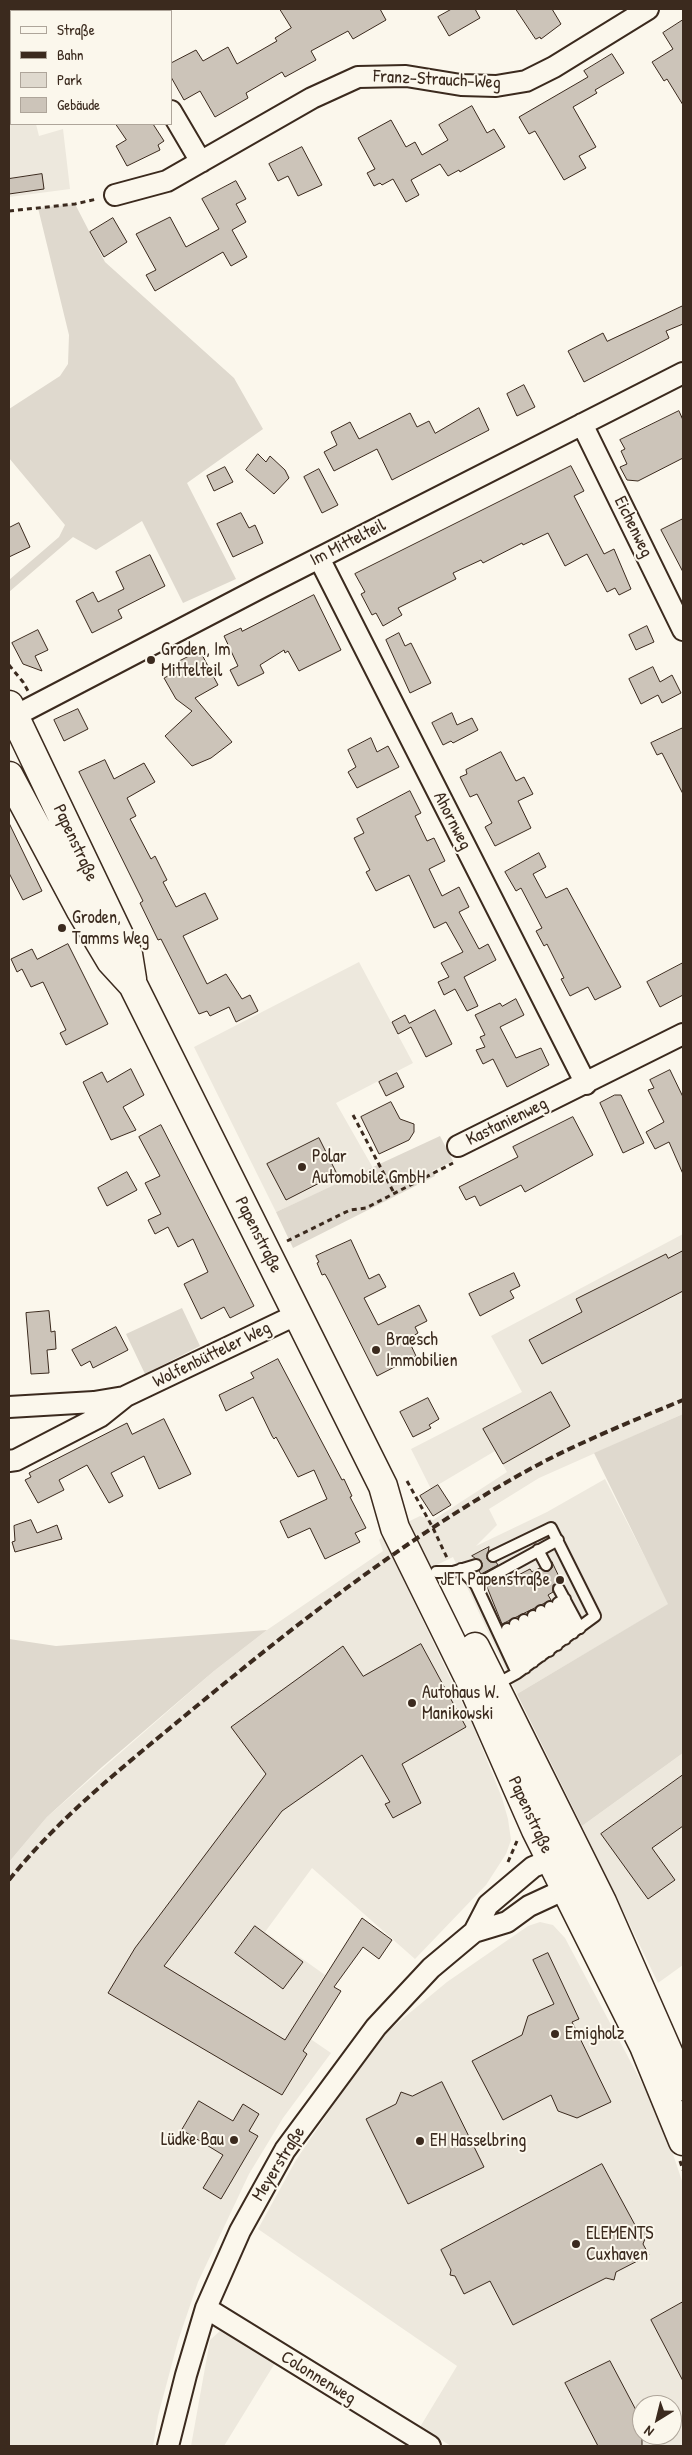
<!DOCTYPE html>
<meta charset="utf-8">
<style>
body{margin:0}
#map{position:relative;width:692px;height:2455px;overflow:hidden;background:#fbf7ec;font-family:"Patrick Hand",sans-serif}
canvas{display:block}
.frame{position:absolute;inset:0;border:10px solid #3b2a1e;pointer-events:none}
.legend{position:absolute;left:10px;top:10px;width:162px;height:115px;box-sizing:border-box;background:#fbf7ec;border:1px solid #aea59a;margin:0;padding:6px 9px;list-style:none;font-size:15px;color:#3b2a1e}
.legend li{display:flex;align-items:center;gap:10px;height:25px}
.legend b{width:25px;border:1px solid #aea59a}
.north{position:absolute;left:632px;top:2395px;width:50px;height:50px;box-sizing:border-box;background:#fbf7ec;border:1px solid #aea59a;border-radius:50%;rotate:216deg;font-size:14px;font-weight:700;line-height:20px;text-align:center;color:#3b2a1e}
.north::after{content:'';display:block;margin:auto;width:18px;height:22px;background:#3b2a1e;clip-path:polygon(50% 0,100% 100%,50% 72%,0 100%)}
</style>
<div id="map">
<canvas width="692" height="2455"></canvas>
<div class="frame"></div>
<ul class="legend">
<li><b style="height:6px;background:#fbf7ec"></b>Straße</li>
<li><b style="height:6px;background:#3b2a1e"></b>Bahn</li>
<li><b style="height:14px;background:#dfd9ce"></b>Park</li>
<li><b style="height:14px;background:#ccc4b9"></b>Gebäude</li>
</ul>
<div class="north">N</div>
</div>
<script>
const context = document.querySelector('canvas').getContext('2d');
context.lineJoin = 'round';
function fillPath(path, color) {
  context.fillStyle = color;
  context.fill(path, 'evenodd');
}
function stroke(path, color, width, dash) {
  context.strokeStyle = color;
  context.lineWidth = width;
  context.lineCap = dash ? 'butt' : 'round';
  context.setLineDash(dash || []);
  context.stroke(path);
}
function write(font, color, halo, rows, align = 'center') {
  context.font = font + ' "Patrick Hand",sans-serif';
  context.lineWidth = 4;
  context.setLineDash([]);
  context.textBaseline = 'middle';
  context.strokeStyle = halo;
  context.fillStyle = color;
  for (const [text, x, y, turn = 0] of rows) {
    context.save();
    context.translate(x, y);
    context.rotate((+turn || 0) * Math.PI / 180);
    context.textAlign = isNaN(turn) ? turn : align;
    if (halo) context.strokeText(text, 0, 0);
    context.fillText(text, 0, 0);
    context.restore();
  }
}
const built = new Path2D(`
 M 9,9 L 15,9 L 16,11 L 11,11 L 11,124 L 36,124 L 39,136 L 63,129 L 70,189 L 9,197 Z
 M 359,962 L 413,1063 L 336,1103 L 373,1168 L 276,1212 L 194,1047 Z
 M 683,1234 L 683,1414 L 539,1478 L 489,1509 L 497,1525 L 476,1546 L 547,1512 L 605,1479 L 669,1604 L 517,1694 L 453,1557 L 404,1581 L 474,1728 L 502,1798 L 508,1819 L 511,1840 L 506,1854 L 486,1885 L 415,1959 L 312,1868 L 265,1932 L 325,1975 L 293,2027 L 331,2053 L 283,2118 L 249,2174 L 198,2282 L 178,2341 L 158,2416 L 153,2446 L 9,2446 L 9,1862 L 47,1817 L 214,1671 L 267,1630 L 383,1551 L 379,1540 L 387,1532 L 420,1516 L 433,1520 L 507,1472 L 495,1451 L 431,1489 L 411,1449 L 522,1392 L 491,1336 Z
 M 683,1753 L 683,1965 L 658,1983 L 582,1826 Z
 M 540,1922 L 553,1925 L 565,1938 L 644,2087 L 671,2148 L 683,2184 L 683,2446 L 451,2446 L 420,2427 L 457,2366 L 258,2229 L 296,2160 L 349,2082 L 389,2030 L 447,1982 L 528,1926 ZM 642,2405 L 672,2405 L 672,2435 L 642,2435 Z
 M 220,2331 L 275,2363 L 224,2446 L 191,2446 L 210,2340 Z`);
const green = new Path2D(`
 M 75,204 L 105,262 L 234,378 L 263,429 L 187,483 L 236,579 L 183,603 L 142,521 L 96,550 L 73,537 L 9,592 L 9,580 L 59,537 L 65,525 L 9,458 L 9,409 L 60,376 L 68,364 L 69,335 L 38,208 Z
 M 440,1136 L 453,1161 L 432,1171 L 435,1176 L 293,1248 L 276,1212 Z
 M 182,1308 L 200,1346 L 145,1374 L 126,1334 Z
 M 683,1414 L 683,1753 L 582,1826 L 517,1694 L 668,1604 L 594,1453 Z
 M 267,1630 L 214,1671 L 102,1767 L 47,1817 L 9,1862 L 9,1639 L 56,1646 Z`);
const building = new Path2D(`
 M 280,9 L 380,9 L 386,20 L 353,39 L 348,31 L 311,51 L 316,60 L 285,77 L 282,72 L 246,93 L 248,98 L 215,117 L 200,91 L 184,100 L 171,77 L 171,63 L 196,50 L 203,61 L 228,47 L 237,64 L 277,41 L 275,38 L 291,28 Z
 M 452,9 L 475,9 L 480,18 L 449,36 L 438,17 Z
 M 516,9 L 552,9 L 561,24 L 541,39 L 540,37 L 536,39 Z
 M 683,20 L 683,105 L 667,79 L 664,81 L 652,62 L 673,49 L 663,33 Z
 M 612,54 L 624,73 L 595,90 L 597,93 L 573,107 L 596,147 L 579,156 L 586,168 L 564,180 L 535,131 L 529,134 L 519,117 L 588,77 L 584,71 Z
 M 472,106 L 487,133 L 494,129 L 505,147 L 460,172 L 459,170 L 448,176 L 440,164 L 411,180 L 419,195 L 406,202 L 393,179 L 382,185 L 380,183 L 374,186 L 367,173 L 375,169 L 358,138 L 391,120 L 406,147 L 415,142 L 422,155 L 448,140 L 439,125 Z
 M 116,124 L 153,124 L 164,141 L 158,145 L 160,150 L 127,166 L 116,146 L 126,140 Z
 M 302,147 L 322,185 L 298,196 L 288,176 L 278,181 L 269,164 Z
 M 42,174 L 44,189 L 9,194 L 9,179 Z
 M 236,181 L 246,199 L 236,204 L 246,222 L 232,230 L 247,257 L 231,266 L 223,252 L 155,291 L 146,275 L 156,270 L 136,234 L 170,217 L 186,247 L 219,229 L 202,199 Z
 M 113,218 L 127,242 L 104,257 L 90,232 Z
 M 683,306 L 683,324 L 666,331 L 669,338 L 584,382 L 568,351 L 603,333 L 607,341 Z
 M 524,385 L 535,407 L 517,416 L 507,394 Z
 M 479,408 L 489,430 L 392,480 L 377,449 L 334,471 L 324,452 L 337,445 L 331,432 L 350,422 L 359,439 L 410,413 L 417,427 L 429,421 L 435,433 Z
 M 679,411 L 683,420 L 683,458 L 638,481 L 627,480 L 620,467 L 627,464 L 621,451 L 625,449 L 620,440 Z
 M 258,454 L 266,462 L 270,456 L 285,470 L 289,478 L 274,494 L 246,470 Z
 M 571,466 L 584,491 L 574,496 L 604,554 L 614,549 L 631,589 L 619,595 L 615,588 L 607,592 L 587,554 L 565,566 L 548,533 L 523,545 L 522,543 L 483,563 L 481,560 L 453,573 L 456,579 L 398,608 L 402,615 L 383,626 L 376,613 L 372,615 L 361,594 L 365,592 L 355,574 Z
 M 225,467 L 233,482 L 214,491 L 207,476 Z
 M 319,469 L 338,505 L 322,513 L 304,477 Z
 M 241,513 L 249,528 L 255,525 L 263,543 L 233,557 L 217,524 Z
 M 683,519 L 683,572 L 661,530 Z
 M 19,523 L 30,547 L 9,557 L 9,528 Z
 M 150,555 L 165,586 L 118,610 L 122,618 L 92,633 L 76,601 L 93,592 L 98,602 L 124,589 L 116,572 Z
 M 314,595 L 341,650 L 299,671 L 288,651 L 285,653 L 284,650 L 260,665 L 264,673 L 238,686 L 230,670 L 238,666 L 224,636 L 241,628 L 242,631 Z
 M 647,626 L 654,642 L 636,650 L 629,635 Z
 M 38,630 L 48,650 L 35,656 L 42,671 L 23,664 L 12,643 Z
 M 399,633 L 405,646 L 411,643 L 431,683 L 410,693 L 386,640 Z
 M 200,651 L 218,685 L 195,698 L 232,742 L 211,758 L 192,766 L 165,736 L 192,711 L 176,699 L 164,678 L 182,669 L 178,662 Z
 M 653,667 L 660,682 L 672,675 L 681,693 L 662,703 L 658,695 L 641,704 L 629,679 Z
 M 78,709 L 88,729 L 64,741 L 54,720 Z
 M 452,713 L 457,725 L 472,718 L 478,730 L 453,743 L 451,741 L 443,745 L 432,723 Z
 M 683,728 L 683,794 L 662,753 L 657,755 L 651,743 Z
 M 371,738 L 377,752 L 388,746 L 399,767 L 357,788 L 348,772 L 356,767 L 348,750 Z
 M 501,752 L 516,781 L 524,777 L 533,794 L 518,801 L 531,828 L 495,846 L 485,827 L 492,823 L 477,794 L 470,797 L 460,777 L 467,774 L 466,770 Z
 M 105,760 L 114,779 L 144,763 L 155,782 L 127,798 L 136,816 L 130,819 L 151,859 L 155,856 L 167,880 L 163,882 L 176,907 L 205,893 L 218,919 L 183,936 L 207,984 L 226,974 L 242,999 L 250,995 L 258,1011 L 236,1022 L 229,1007 L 210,1016 L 207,1011 L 199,1014 L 161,939 L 158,940 L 140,903 L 143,901 L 79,772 Z
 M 410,791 L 421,813 L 415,816 L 427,841 L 434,838 L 445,861 L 429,869 L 442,896 L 459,887 L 469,907 L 459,912 L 479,949 L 488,944 L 496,960 L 464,977 L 478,1006 L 467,1011 L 455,989 L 444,995 L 438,982 L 449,977 L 441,963 L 463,952 L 446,922 L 434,928 L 409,875 L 376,891 L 366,872 L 370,870 L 354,838 L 364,833 L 357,819 Z
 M 9,823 L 42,891 L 23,900 L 9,873 Z
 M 539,853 L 546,867 L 533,874 L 546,898 L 567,888 L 621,987 L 595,1000 L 588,987 L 570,996 L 561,979 L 564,978 L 547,944 L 544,946 L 536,931 L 542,928 L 521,888 L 516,891 L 505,872 Z
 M 68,944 L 108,1024 L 66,1045 L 60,1033 L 66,1030 L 43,982 L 31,987 L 22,969 L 17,972 L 11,959 L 32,949 L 37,959 Z
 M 683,963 L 683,995 L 660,1007 L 647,982 Z
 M 516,999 L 524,1015 L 500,1027 L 516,1058 L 541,1048 L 549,1065 L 507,1087 L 493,1059 L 483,1064 L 476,1050 L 485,1047 L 480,1037 L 485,1035 L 475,1015 L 500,1003 L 502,1006 Z
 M 435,1010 L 452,1044 L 426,1057 L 411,1027 L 398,1034 L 392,1022 L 405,1015 L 409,1023 Z
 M 131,1069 L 144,1095 L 123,1107 L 136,1130 L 111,1140 L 83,1082 L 102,1072 L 107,1082 Z
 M 670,1070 L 683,1097 L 683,1174 L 669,1142 L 655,1149 L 646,1132 L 664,1122 L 648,1090 L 654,1088 L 650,1080 Z
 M 397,1073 L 404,1087 L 386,1096 L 379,1082 Z
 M 615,1095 L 621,1095 L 644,1143 L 623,1153 L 600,1103 Z
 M 391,1102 L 400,1119 L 414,1124 L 414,1132 L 409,1140 L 379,1154 L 361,1117 Z
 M 573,1117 L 593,1155 L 525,1192 L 521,1185 L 480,1206 L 475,1196 L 466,1200 L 459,1187 L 518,1157 L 513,1147 Z
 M 161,1125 L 254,1306 L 230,1318 L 224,1307 L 201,1319 L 184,1284 L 208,1272 L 193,1239 L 178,1247 L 168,1227 L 155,1234 L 148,1220 L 161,1214 L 145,1183 L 160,1176 L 139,1137 Z
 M 319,1138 L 337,1174 L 286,1200 L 267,1164 Z
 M 127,1172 L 137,1190 L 107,1206 L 98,1188 Z
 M 351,1240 L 369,1279 L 379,1274 L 386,1287 L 364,1298 L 378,1325 L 419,1305 L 427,1321 L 415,1327 L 418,1333 L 408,1339 L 416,1356 L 377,1376 L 329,1281 L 325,1274 L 322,1275 L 317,1263 L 319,1262 L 316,1256 Z
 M 683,1251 L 683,1291 L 542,1364 L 529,1340 L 582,1312 L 576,1299 L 666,1254 L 668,1258 Z
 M 514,1273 L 520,1286 L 510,1291 L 514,1298 L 480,1316 L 469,1294 Z
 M 49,1311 L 51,1332 L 55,1331 L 56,1349 L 47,1350 L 49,1373 L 31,1374 L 26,1313 Z
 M 116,1327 L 128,1350 L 93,1368 L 90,1361 L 81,1366 L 72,1350 Z
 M 278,1359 L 342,1480 L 344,1479 L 352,1496 L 350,1497 L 366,1528 L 355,1533 L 360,1542 L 325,1559 L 310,1528 L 288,1538 L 280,1521 L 327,1499 L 314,1470 L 298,1477 L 276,1437 L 274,1439 L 272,1436 L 253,1397 L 226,1411 L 219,1395 L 254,1378 L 251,1373 Z
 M 551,1392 L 570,1426 L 503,1464 L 483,1429 Z
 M 428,1398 L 439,1419 L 429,1425 L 431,1428 L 413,1437 L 400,1412 Z
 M 164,1419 L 191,1474 L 159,1489 L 144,1456 L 111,1473 L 123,1496 L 109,1503 L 87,1465 L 59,1480 L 64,1490 L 38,1503 L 25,1480 L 31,1477 L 29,1473 L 127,1423 L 132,1434 Z
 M 438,1485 L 451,1505 L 433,1516 L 420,1496 Z
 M 31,1520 L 37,1533 L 57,1525 L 62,1539 L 15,1552 L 12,1542 L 15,1541 L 14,1526 Z
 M 489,1547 L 487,1559 L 490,1562 L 496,1562 L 498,1565 L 481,1574 L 479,1571 L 482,1563 L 472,1556 Z
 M 552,1562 L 562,1583 L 553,1585 L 553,1592 L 548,1595 L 551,1600 L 502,1624 L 487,1587 L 504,1578 L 505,1582 L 530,1569 L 532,1572 L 540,1568 L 549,1571 L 552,1568 Z
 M 421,1644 L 466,1727 L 402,1764 L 421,1803 L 393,1818 L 385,1804 L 390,1802 L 362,1755 L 282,1811 L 164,1966 L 285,2040 L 362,1918 L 392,1940 L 379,1959 L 363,1947 L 334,1987 L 341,1991 L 303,2051 L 307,2054 L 282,2095 L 108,1993 L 135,1948 L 266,1774 L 231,1727 L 343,1646 L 363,1676 Z
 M 683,1775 L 683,1826 L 652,1848 L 675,1880 L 648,1899 L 601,1834 Z
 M 255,1926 L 303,1962 L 283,1989 L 235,1953 Z
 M 548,1953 L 579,2019 L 572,2022 L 611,2102 L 577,2118 L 558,2111 L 551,2095 L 503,2120 L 472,2061 L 522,2035 L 528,2016 L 554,2004 L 533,1960 Z
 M 442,2082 L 484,2167 L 408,2204 L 366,2119 L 396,2104 L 401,2092 L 412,2096 Z
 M 199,2101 L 233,2121 L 243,2104 L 259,2114 L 249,2131 L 258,2136 L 221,2199 L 203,2188 L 223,2155 L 182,2130 Z
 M 602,2164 L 635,2225 L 648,2231 L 643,2244 L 649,2255 L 616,2272 L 614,2280 L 606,2278 L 513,2325 L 490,2281 L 464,2294 L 455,2276 L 450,2275 L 451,2270 L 441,2250 Z
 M 683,2302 L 683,2381 L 651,2320 Z
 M 610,2361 L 637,2412 L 642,2408 L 642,2446 L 598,2446 L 565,2383 Z`);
const path = new Path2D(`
 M 9,211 L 75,204 L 97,199
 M 9,665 L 23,682 L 28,691
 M 353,1115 L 394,1193
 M 287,1241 L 350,1210 L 366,1208 L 453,1163
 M 407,1481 L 433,1528 L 448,1560
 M 508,1862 L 517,1841
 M 680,2161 L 683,2170`);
const lane = new Path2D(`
 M 538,1550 L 546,1565
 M 493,1556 L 551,1528 L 595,1616 L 517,1673 L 495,1685
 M 461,1569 L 476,1585 L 517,1673
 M 436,1572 L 453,1572 L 476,1565
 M 476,1585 L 558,1540
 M 559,1589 L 580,1628
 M 565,1599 L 558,1603 L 573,1633
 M 550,1607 L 565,1639
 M 541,1611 L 557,1645
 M 533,1616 L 549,1651
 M 524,1620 L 541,1656
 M 515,1624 L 533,1662
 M 507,1629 L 525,1668`);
const street = new Path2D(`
 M 111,9 L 112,11
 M 171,111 L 201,162
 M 115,195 L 167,181 L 312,98 L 358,77 L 406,76 L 461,85 L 496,86 L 526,81 L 554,67 L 648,9
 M 582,424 L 683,630
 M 319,558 L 586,1084
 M 9,719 L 262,587 L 683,373
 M 458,1146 L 683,1034
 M 9,1407 L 94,1402 L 124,1397
 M 9,1461 L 16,1460 L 101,1416 L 126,1396 L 298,1314
 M 474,1932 L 507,1922 L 529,1906 L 570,1887 L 575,1881
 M 206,2308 L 430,2446
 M 168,2446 L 186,2375 L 206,2308 L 240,2231 L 285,2150 L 376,2027 L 431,1968 L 474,1932 L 488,1905 L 533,1867 L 550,1860 L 563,1859`);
const primary = new Path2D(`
 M 9,705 L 128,954 L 132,979
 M 9,776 L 80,909 L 111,961 L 133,985 L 383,1486 L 395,1528 L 470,1680 L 536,1830 L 644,2046 L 683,2141
 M 475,1647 L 602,1902 L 683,2086`);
const rail = new Path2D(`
 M 9,1880 C 62,1814 128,1763 193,1709 C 304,1618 418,1528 545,1461 C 590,1438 637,1419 683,1400`);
const markers = [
 [151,660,5,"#3b2a1e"],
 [62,928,5,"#3b2a1e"],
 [302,1167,5,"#3b2a1e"],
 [376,1350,5,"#3b2a1e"],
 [560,1580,5,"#3b2a1e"],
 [412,1703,5,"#3b2a1e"],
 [555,2034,5,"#3b2a1e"],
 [234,2140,5,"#3b2a1e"],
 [420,2141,5,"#3b2a1e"],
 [576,2244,5,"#3b2a1e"]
];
const streetNames = [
 ["Franz-Strauch-Weg",437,80,3],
 ["Eichenweg",633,527,64],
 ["Im Mittelteil",348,543,-27],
 ["Ahornweg",452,821,63],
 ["Papenstraße",75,843,65],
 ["Kastanienweg",507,1122,-26],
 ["Papenstraße",258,1235,63],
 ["Wolfenbütteler Weg",212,1355,-26],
 ["Papenstraße",530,1815,65],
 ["Meyerstraße",279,2164,-58],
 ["Colonnenweg",318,2378,32]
];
const poiNames = [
 ["Groden, Im",161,650],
 ["Mittelteil",161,671],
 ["Groden,",72,918],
 ["Tamms Weg",72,939],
 ["Polar",312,1157],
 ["Automobile GmbH",312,1178],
 ["Braesch",386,1340],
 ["Immobilien",386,1361],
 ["JET Papenstraße",550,1580,"right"],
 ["Autohaus W.",422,1693],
 ["Manikowski",422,1714],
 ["Emigholz",565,2034],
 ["Lüdke Bau",224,2140,"right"],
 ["EH Hasselbring",430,2141],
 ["ELEMENTS",586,2234],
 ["Cuxhaven",586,2255]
];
fillPath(built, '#ede8dd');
fillPath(green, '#dfd9ce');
fillPath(building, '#ccc4b9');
stroke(building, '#3b2a1e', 1);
stroke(lane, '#3b2a1e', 14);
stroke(street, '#3b2a1e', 24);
stroke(primary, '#3b2a1e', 31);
stroke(path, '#3b2a1e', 3, [5, 4]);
stroke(lane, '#fbf7ec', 10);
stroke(street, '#fbf7ec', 20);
stroke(primary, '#fbf7ec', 28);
stroke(rail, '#3b2a1e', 4, [8, 4]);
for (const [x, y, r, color] of markers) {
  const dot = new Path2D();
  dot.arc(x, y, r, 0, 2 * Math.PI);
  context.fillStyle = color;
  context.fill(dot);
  stroke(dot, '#fbf7ec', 2);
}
write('18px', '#3b2a1e', '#fbf7ec', streetNames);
write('18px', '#3b2a1e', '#fbf7ec', poiNames, 'left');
</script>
